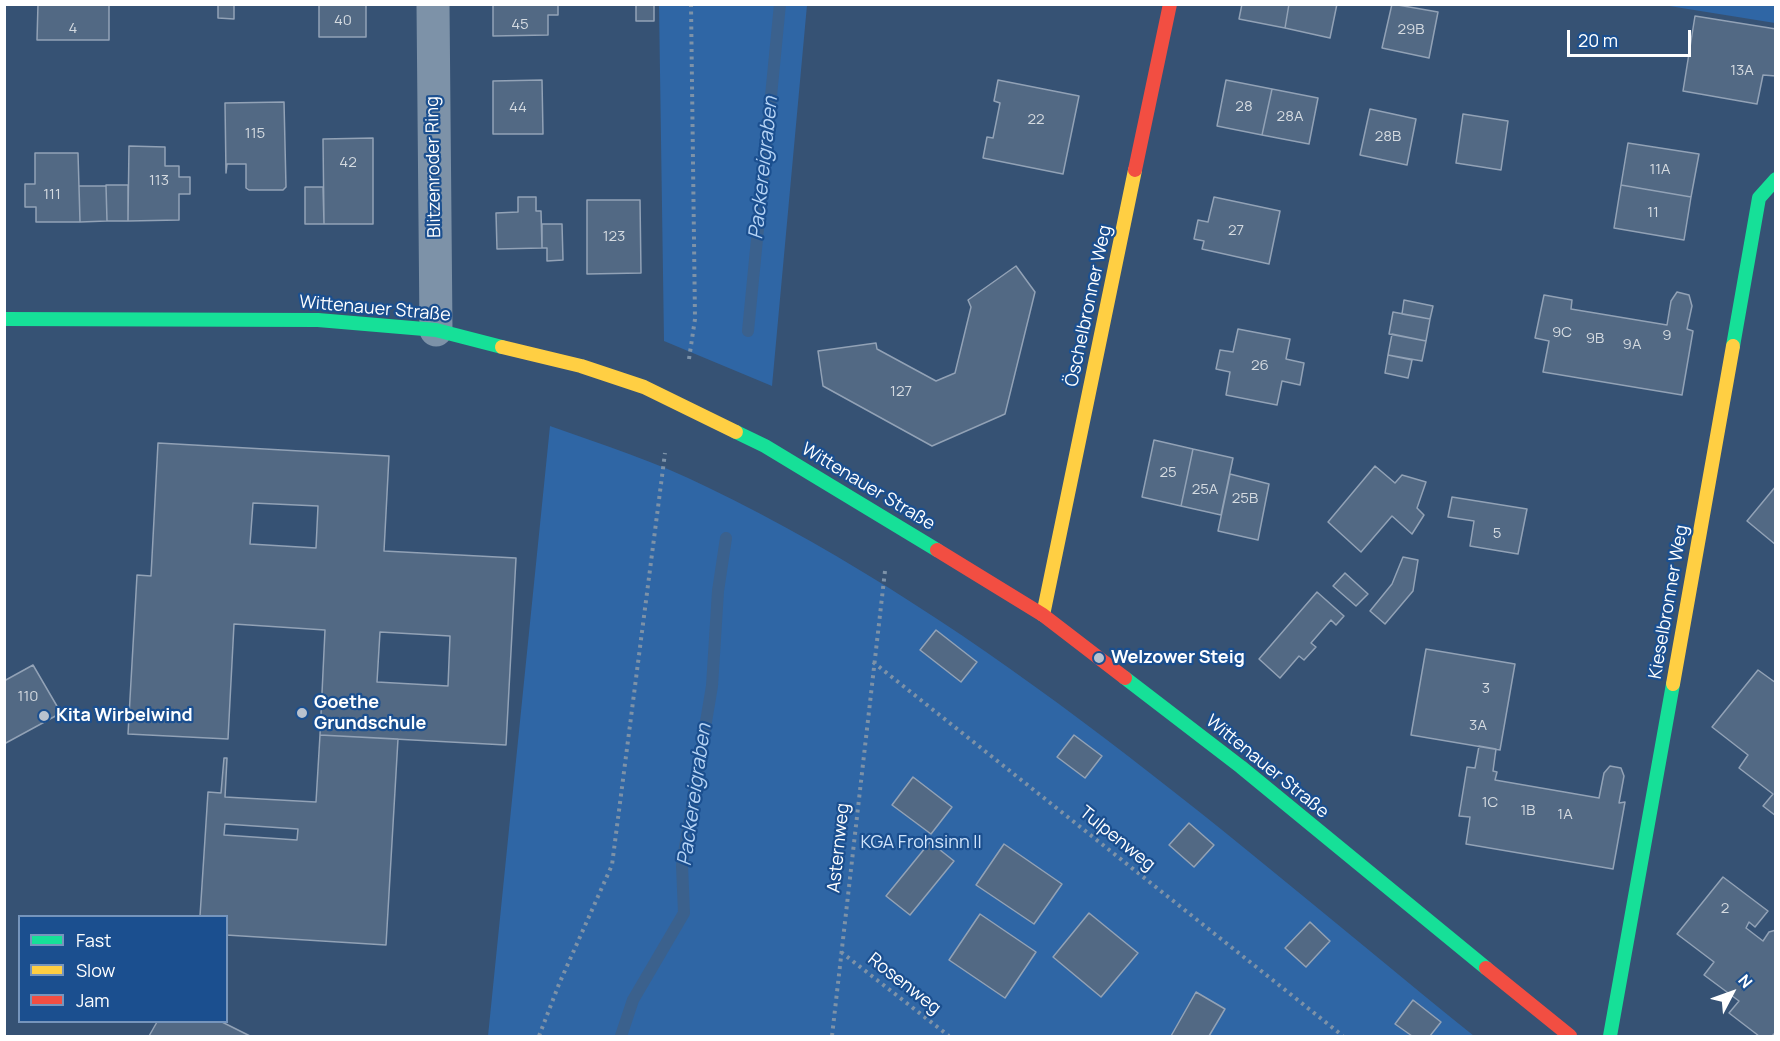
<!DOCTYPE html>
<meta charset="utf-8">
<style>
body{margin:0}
#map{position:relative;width:1780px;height:1041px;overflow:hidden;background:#365274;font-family:Manrope,sans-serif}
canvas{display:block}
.frame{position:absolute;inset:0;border:6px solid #fff;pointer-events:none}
.legend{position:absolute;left:18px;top:915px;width:210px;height:108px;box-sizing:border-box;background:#1b4f8f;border:2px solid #7695bc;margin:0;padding:8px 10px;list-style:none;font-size:18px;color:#fff}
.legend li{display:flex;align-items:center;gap:12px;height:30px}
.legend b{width:30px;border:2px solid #7695bc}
.north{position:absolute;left:1702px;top:963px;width:60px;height:60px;-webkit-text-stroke:4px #1b4f8f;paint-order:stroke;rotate:49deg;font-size:16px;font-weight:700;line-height:24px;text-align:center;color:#fff}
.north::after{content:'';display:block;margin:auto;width:21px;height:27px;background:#fff;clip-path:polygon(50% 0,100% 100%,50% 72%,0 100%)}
.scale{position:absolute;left:1567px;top:30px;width:124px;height:27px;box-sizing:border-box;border:3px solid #fff;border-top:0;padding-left:8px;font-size:18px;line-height:21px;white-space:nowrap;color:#fff;-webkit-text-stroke:4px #1b4f8f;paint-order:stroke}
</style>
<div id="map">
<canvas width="1780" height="1041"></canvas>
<div class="frame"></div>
<ul class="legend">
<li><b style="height:8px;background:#16e098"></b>Fast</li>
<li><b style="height:8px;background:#ffcf43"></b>Slow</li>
<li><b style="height:8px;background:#f24e42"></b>Jam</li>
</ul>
<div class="north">N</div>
<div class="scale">20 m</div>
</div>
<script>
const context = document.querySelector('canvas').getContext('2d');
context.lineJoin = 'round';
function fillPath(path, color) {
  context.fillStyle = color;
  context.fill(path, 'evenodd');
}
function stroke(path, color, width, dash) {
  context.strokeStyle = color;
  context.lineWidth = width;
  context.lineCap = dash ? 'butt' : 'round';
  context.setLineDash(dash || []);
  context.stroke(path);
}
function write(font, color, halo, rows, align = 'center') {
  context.font = font + ' Manrope,sans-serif';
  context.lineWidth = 4.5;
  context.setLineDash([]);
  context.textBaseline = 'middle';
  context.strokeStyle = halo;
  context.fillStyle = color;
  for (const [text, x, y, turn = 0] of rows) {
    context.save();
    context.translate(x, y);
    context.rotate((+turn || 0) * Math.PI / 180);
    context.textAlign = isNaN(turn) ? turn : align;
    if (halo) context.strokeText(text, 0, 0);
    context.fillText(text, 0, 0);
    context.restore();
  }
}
const green = new Path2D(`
 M 659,5 L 807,5 L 772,386 L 664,341 Z
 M 1663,5 L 1775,5 L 1775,23 Z
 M 550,426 C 603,445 657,462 707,487 C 991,624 1231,839 1474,1036 L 488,1036 Z`);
const stream = new Path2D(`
 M 748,331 L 780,4
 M 621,1036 L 633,1000 L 684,913 L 682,865 L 712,686 L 718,591 L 726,538`);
const building = new Path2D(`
 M 38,4 L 109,4 L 109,40 L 37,40 Z
 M 218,4 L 234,4 L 234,19 L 218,18 Z
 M 319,4 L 366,4 L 366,37 L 319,37 Z
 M 493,4 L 558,4 L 558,15 L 548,15 L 548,35 L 493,36 Z
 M 636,4 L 654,4 L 654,21 L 636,21 Z
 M 1242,4 L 1289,4 L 1285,28 L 1239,19 Z
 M 1289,4 L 1337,4 L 1330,38 L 1285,28 Z
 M 1392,4 L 1438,12 L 1429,58 L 1382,48 Z
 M 1695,16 L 1776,29 L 1776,76 L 1763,75 L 1757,104 L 1683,91 Z
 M 542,80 L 543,134 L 493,134 L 493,81 Z
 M 998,80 L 1079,96 L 1063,174 L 983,158 L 987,137 L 993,138 L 1000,103 L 994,101 Z
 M 1226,80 L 1272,89 L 1262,135 L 1217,126 Z
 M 1272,89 L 1318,98 L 1309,144 L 1262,135 Z
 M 284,102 L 286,187 L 283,190 L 249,190 L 246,188 L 246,164 L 227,164 L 226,173 L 225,103 Z
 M 1370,109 L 1416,119 L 1407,165 L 1360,155 Z
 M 1463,114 L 1508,121 L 1501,170 L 1456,163 Z
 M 373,138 L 373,224 L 324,224 L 323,139 Z
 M 1628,143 L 1699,154 L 1691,197 L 1621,185 Z
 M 129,146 L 165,147 L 165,166 L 179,166 L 179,177 L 190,177 L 190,194 L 179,194 L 179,220 L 128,221 Z
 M 35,153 L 78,153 L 80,222 L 36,222 L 36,207 L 25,207 L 25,184 L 35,184 Z
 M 106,185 L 128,185 L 128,221 L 107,221 Z
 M 1621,185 L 1691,197 L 1684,240 L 1614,228 Z
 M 79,186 L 106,186 L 107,221 L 80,222 Z
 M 305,187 L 323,187 L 324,224 L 305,224 Z
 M 518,197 L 536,197 L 536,211 L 541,211 L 542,248 L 497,249 L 496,213 L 518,212 Z
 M 1214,197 L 1280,211 L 1269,264 L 1202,249 L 1204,241 L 1194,239 L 1198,220 L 1208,222 Z
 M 587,200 L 640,200 L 641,273 L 587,274 Z
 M 542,224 L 562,224 L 563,260 L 547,261 L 547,248 L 542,248 Z
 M 1016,266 L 1035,292 L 1005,414 L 932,446 L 823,386 L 818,351 L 876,343 L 877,349 L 936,381 L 955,373 L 971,307 L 968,300 Z
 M 1677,292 L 1689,295 L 1692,306 L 1687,329 L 1693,331 L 1682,395 L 1543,372 L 1549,341 L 1535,338 L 1544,295 L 1572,300 L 1571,309 L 1667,325 L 1671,301 Z
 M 1404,300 L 1433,306 L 1430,319 L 1402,314 Z
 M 1393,312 L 1430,319 L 1426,341 L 1389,334 Z
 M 1238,329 L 1290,339 L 1286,359 L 1304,363 L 1300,385 L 1282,381 L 1277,405 L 1226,395 L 1230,372 L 1216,369 L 1220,350 L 1233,352 Z
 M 1392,334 L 1426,341 L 1422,361 L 1388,355 Z
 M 1388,355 L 1412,360 L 1408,378 L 1385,373 Z
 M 1154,440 L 1193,449 L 1181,506 L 1142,497 Z
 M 158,443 L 389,456 L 384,551 L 516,558 L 506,745 L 320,735 L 325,630 L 234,624 L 228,739 L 128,734 L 137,575 L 151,576 ZM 253,503 L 318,506 L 316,548 L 250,544 ZM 380,632 L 450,636 L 448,686 L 377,682 Z
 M 1193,449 L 1233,458 L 1221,515 L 1181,506 Z
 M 1375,466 L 1395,483 L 1402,475 L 1426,482 L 1417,508 L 1424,515 L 1412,534 L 1392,516 L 1361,552 L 1328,522 Z
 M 1230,474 L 1269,484 L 1258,540 L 1218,531 Z
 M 1776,486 L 1776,545 L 1747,521 Z
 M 1452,497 L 1527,509 L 1518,554 L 1470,546 L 1474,521 L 1448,517 Z
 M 1403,557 L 1418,560 L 1413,591 L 1385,624 L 1370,611 L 1392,584 Z
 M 1345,573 L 1368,594 L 1356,606 L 1333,586 Z
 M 1317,592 L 1344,616 L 1336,625 L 1331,620 L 1311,643 L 1316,647 L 1304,660 L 1299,656 L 1280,678 L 1259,659 Z
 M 936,630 L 977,662 L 961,682 L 920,650 Z
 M 1426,649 L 1515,664 L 1500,750 L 1411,735 Z
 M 33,665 L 61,713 L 4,744 L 4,681 Z
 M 1758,670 L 1776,683 L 1776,816 L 1763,806 L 1773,794 L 1739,768 L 1748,755 L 1712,727 Z
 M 320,735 L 398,739 L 386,945 L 226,935 L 226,916 L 200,916 L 208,792 L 221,793 L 224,758 L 227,758 L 225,797 L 316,802 ZM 225,824 L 298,829 L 297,840 L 224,835 Z
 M 1074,735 L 1102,756 L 1085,778 L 1057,757 Z
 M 1479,746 L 1496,749 L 1493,771 L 1497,772 L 1495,780 L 1599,798 L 1604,773 L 1610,766 L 1621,768 L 1624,776 L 1619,803 L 1625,802 L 1613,869 L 1466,844 L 1470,817 L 1459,816 L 1467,767 L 1475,768 Z
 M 913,777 L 952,807 L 931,834 L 892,805 Z
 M 1189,823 L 1214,845 L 1194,867 L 1169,845 Z
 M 930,842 L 954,861 L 910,915 L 886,896 Z
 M 1004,844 L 1062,884 L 1034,924 L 976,885 Z
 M 1723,877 L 1768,911 L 1755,927 L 1749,922 L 1746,928 L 1763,941 L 1769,932 L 1776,930 L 1776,1032 L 1772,1036 L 1759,1036 L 1729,1013 L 1739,1001 L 1704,975 L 1714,962 L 1677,934 Z
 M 1089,913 L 1138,953 L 1101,997 L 1053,957 Z
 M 980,914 L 1036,952 L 1005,998 L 949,960 Z
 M 1310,922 L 1330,941 L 1306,967 L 1285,948 Z
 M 1196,992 L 1225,1009 L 1209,1036 L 1171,1036 Z
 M 1413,1000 L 1441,1022 L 1430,1036 L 1412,1036 L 1395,1024 Z
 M 157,1022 L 222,1022 L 250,1036 L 149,1036 Z`);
const path = new Path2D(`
 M 689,359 L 695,319 L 691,4
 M 873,662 L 1343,1036
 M 841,952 L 949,1036
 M 539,1036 L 559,984 L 612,865 L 665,453
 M 832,1036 L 885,571`);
const street = new Path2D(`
 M 433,4 L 436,330`);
const fast = new Path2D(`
 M 4,319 L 318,320 L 436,330 L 502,347
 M 1733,346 L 1759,198 L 1776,179
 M 736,432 L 765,446 L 937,550
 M 1125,678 L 1241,767 L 1486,968
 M 1610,1036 L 1673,684`);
const slow = new Path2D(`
 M 502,347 L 581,366 L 644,387 L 736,432
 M 1043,615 L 1135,170
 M 1673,684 L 1733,346`);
const jam = new Path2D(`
 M 1135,170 L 1170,4
 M 937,550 L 1043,615 L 1125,678
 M 1486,968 L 1570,1036`);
const markers = [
 [1099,658,6,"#b9c2ce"],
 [302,713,6,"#b9c2ce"],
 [44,716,6,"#b9c2ce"]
];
const numberNames = [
 ["40",343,21],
 ["45",520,25],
 ["4",73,29],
 ["29B",1411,30],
 ["13A",1742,71],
 ["28",1244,107],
 ["44",518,108],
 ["28A",1290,117],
 ["22",1036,120],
 ["115",255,134],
 ["28B",1388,137],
 ["42",348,163],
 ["11A",1660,170],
 ["113",159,181],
 ["111",52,195],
 ["11",1653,213],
 ["27",1236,231],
 ["123",614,237],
 ["9C",1562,333],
 ["9",1667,336],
 ["9B",1595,339],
 ["9A",1632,345],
 ["26",1260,366],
 ["127",901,392],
 ["25",1168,473],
 ["25A",1205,490],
 ["25B",1245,499],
 ["5",1497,534],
 ["3",1486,689],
 ["110",28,697],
 ["3A",1478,726],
 ["1C",1490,803],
 ["1B",1528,811],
 ["1A",1565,815],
 ["2",1725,909]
];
const streetNames = [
 ["Blitzenroder Ring",434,167,-91],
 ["Öschelbronner Weg",1089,306,-78],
 ["Wittenauer Straße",375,309,5],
 ["Wittenauer Straße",868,487,31],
 ["Kieselbronner Weg",1669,602,-80],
 ["Wittenauer Straße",1267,767,39],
 ["Tulpenweg",1117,839,39],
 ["Asternweg",839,848,-84],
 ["Rosenweg",904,984,38]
];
const poiNames = [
 ["Welzower Steig",1111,658],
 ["Goethe",314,703],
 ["Grundschule",314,724],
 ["Kita Wirbelwind",56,716]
];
const parkNames = [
 ["KGA Frohsinn II",921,843]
];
const waterNames = [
 ["Packereigraben",764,168,-84],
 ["Packereigraben",695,795,-82]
];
fillPath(green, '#2f66a5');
stroke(stream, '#3b618d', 12);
fillPath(building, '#526984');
stroke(building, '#92a2b6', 1.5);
stroke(path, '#7d92a8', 4, [3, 4.5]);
stroke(street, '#7d92a8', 33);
stroke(fast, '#16e098', 14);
stroke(slow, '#ffcf43', 14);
stroke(jam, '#f24e42', 14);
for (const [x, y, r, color] of markers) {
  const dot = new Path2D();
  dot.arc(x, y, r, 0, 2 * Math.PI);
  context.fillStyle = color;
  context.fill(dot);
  stroke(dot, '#1b4f8f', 2);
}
write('15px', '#d4dae0', null, numberNames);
write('18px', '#fff', '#1b4f8f', streetNames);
write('bold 18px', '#fff', '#1b4f8f', poiNames, 'left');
write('18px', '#cfe3fa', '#1b4f8f', parkNames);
write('italic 20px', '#b5d3f5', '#1b4f8f', waterNames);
</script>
